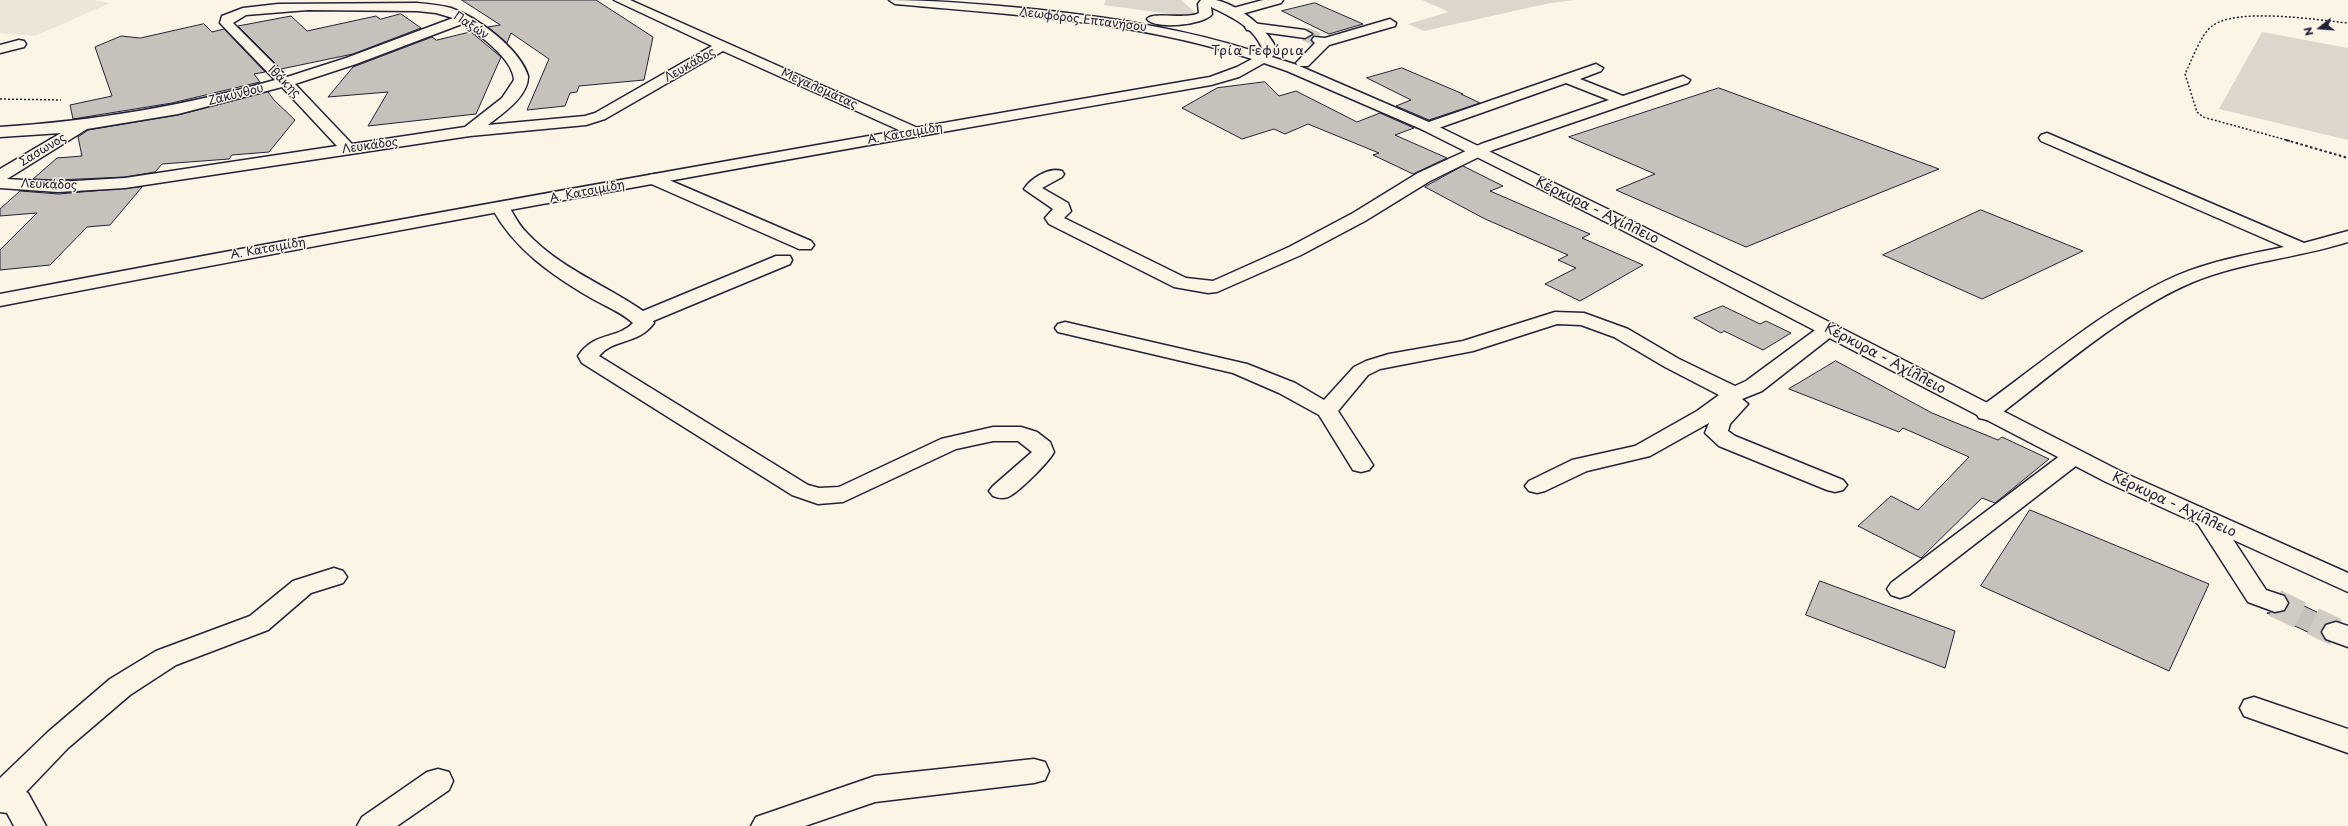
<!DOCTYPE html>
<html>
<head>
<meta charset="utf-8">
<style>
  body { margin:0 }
  #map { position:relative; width:2348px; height:826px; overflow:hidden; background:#fcf5e5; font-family:"Playpen Sans",sans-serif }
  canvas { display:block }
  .north { position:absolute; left:2300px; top:8px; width:40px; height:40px; -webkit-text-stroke:3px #fcf5e5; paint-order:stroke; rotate:253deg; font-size:11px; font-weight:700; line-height:16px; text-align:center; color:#22223b }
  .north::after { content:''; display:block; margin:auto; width:14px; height:18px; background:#22223b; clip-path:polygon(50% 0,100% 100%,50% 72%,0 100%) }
</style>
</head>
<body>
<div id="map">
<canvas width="2348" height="826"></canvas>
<div class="north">N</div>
</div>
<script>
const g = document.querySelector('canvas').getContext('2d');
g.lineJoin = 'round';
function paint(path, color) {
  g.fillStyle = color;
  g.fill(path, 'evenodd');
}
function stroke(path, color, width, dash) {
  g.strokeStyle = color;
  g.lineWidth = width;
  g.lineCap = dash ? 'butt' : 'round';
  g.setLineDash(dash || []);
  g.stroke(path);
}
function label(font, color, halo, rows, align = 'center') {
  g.font = font + ' "Playpen Sans",sans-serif';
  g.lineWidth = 3;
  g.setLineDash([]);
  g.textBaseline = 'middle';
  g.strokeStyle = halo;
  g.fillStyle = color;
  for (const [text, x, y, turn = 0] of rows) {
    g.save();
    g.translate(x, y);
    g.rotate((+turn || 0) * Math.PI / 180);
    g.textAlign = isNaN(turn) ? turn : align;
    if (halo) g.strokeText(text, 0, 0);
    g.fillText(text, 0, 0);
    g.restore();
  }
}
paint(new Path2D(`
  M0 0H93L110 3 35 36 0 33Z`), '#ece5d8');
paint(new Path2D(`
  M1106 0H1181L1196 13 1177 15 1104 5Z
  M1422 0H1575L1550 3 1424 31 1408 24 1449 12Z
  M2262 32 2348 48V140L2219 109Z`), '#dcd6cc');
const building = new Path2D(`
  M462 0H596L653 37 644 80 579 86 577 92 570 93 565 106 527 110 549 59 511 33 507 43 488 27 500 25Z
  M1315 3 1363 24 1329 34 1282 11Z
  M401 14 421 28 353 54 281 69 238 26 291 16 307 31 376 16 380 19Z
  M204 24 212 32 224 29 265 72 254 74 260 82 172 103 73 119 70 105 112 96 95 47 121 36 140 38Z
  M471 32 501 57 476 114 368 126 388 92 328 97 353 67 432 37 436 40Z
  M1402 68 1463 94H1461L1480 103 1429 120 1396 106 1411 100 1367 78Z
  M1265 82 1279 96 1296 91 1357 122 1380 113 1414 128 1395 135 1447 158 1413 174 1373 155 1379 153 1308 124 1285 134 1274 129 1242 139 1182 108 1217 88Z
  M1719 88 1939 169 1746 247 1616 190 1655 174 1569 137Z
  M268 92 274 100 295 120 269 152 232 155 229 159 162 164 155 172 125 177 58 180 33 179 57 158 82 156 78 137 88 130 178 115Z
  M1463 166 1503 186 1490 191 1590 234 1582 238 1643 265 1580 301 1545 284 1576 268 1558 260 1568 255 1485 219 1425 187Z
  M142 187 110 225 87 227 50 265 0 270V250L37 213 0 216V209L20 191 58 194Z
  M1981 210 2083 251 1982 299 1883 255Z
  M1723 306 1760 324 1766 321 1791 333 1763 350 1724 331 1721 333 1694 318Z
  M1836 361 1932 413 1998 440 2002 437 2049 459 1995 503 1982 498 1921 558 1858 526 1891 496 1918 510 1969 457 1903 428 1899 432 1789 389Z
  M2030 510 2209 584 2169 671 1981 586Z
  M1820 581 1955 631 1945 668 1806 615Z
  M2287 598 2336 621 2326 624 2321 631 2325 640 2329 642 2267 613 2285 611 2289 604Z`);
paint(building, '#c6c1bb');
stroke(building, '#22223b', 1);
stroke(new Path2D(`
  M1305 34 1319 40`), '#d0cbc3', 14, [14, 7]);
stroke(new Path2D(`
  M2275 603 2336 632`), '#d0cbc3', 28, [28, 14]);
const minor = new Path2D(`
  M614 0H630L920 129 923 132 920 135H910L723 51 605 119 586 125 470 136 125 188 58 192 0 188V169L61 133 0 137V127C94 121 184 106 275 80L220 23 222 16 243 8 278 4 417 3C428 4 440 5 451 8 477 17 520 49 528 76 529 96 502 114 488 125L585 116 595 113 712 46ZM308 10 417 11 436 13 453 18 346 58 287 77 233 23 246 15ZM462 24C479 34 513 59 514 80L502 98 465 127 352 144 295 84 356 64ZM282 87 337 146 125 178 58 182 7 179 87 129 178 114Z
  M1263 0H1283L1281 3 1231 17 1225 13 1226 10Z
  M1390 19 1396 23 1395 26 1329 45 1308 66H1298L1296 63 1315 43 1312 40 1314 37 1325 38Z
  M1252 23 1305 30 1312 34 1305 38 1247 30 1245 27Z
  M19 40 24 41 26 44 24 47 0 53V45Z
  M1596 64 1603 68 1601 71 1580 79 1623 96 1683 76 1690 80 1688 83 1493 150 1430 181 1365 221 1301 255 1217 292 1208 293 1174 287 1049 224 1045 218 1053 209 1024 189C1031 178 1049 167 1062 171L1064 174 1062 177 1042 188 1068 203 1071 211 1064 218 1186 278 1213 281 1289 247 1353 213 1418 173 1481 144 1609 100 1566 83 1433 130H1423L1420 127 1423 124Z
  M2047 133 2304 243 2348 231V242C2297 258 2242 262 2193 282 2124 311 2055 373 1995 418L1987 420 1979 418 1976 413 1979 408C2042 363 2107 306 2178 275 2212 261 2249 254 2284 247L2041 141 2039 138 2041 135Z
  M655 174 811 241 814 245 811 249H799L649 183 647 179 649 175Z
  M501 203 507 204C514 214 518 224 526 232 559 268 604 284 643 311L776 256H790L792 260 790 264 653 321 654 323C638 345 614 338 599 356L808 485 819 488 839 487 941 439 993 427H1021L1037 432 1050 442 1054 452C1049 462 1018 493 1008 497 1002 499 998 498 993 496L989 491 993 486 1032 452 1018 441H993L956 449 843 502 818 504 792 495 582 363 578 356C595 331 616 340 633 323 621 312 605 306 591 298 552 275 514 249 492 208L495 204Z
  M1555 312 1584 313 1628 329 1679 359 1735 386 1746 381 1822 325 1829 323 1836 325 1839 329 1836 333 1762 391 1742 399 1748 404 1730 424 1728 431 1735 436 1843 480 1847 485 1843 490 1835 492 1827 490 1719 446 1705 433 1709 423 1650 456 1587 471 1545 491 1537 493 1529 491 1525 486 1529 481 1572 460 1635 446 1697 411 1719 395 1665 367 1614 337 1581 325 1557 324 1473 351 1380 369 1368 375 1338 411 1373 465 1369 470 1361 472 1353 470 1319 415 1279 393 1233 373 1058 332 1055 328 1058 324 1065 322 1247 364 1295 383 1324 400 1354 367 1366 361 1389 354 1463 341Z
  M2073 450 2081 452 2085 457 2081 462 1909 595 1900 598 1891 595 1887 589 1891 583 2065 452Z
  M2208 513 2217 515 2266 590 2284 596 2288 603 2284 610 2275 612 2248 602 2196 521 2199 515Z
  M334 568 343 571 347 577 343 583 311 593 268 630 176 665 130 695 68 748 26 792 28 793 46 826H14L7 813 0 812V778L48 732 110 679 156 651 250 616 293 581Z
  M2336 622 2348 626V647L2326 639 2322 632 2326 625Z
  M2254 697 2348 729V753L2244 716 2240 708 2244 700Z
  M1034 759 1045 762 1049 771 1045 780 1034 783 875 802 805 826H751L756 817 875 776Z
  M438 769 449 772 453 781 449 790 397 826H357L362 817 427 772Z`);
const major = new Path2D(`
  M889 0C934 0 977 4 1022 8 1103 16 1183 28 1260 53L1263 50C1254 27 1232 17 1211 7L1212 14C1205 25 1154 30 1147 19 1152 11 1187 20 1199 13L1198 4 1201 0C1206 0 1212 0 1216 0 1239 5 1268 29 1277 50L1272 57 1297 65 1431 123 1634 222 2122 472 2348 573V592L2106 482 1622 230 1421 129 1287 71 1264 63 1239 77 1211 85C807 155 403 228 0 306V294C402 218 806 146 1210 77L1237 67 1252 59C1137 21 1015 15 895 4Z`);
stroke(minor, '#22223b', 3);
stroke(major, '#22223b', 3);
stroke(new Path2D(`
  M0 99 61 100
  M2290 141 2203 117 2197 112 2185 74C2191 62 2201 34 2212 26 2237 7 2317 20 2348 23`), '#22223b', 1.5, [2, 2]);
stroke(new Path2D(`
  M2286 140 2348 158`), '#22223b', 2, [2.5, 2.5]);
paint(minor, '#fcf5e5');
paint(major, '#fcf5e5');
label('12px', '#22223b', '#fcf5e5', [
  ["Λεωφόρος Επτανήσου",1083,20,7],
  ["Παξών",471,26,33],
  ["Λευκάδος",690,65,-30],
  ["Ιθάκης",284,82,44],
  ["Μεγαλομάτας",819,89,24],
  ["Ζακύνθου",236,95,-14],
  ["Α. Κατσιμίδη",905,134,-10],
  ["Λευκάδος",370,146,-8],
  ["Σασωνος",43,150,-31],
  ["Λευκάδος",49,185,2],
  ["Α. Κατσιμίδη",587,192,-11],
  ["Α. Κατσιμίδη",268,249,-10]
]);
g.letterSpacing = '1px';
label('13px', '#22223b', '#fcf5e5', [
  ["Τρία Γεφύρια",1258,51]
]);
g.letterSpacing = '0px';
label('14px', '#22223b', '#fcf5e5', [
  ["Κέρκυρα - Αχίλλειο",1597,211,26],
  ["Κέρκυρα - Αχίλλειο",1885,359,28],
  ["Κέρκυρα - Αχίλλειο",2174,505,25]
]);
</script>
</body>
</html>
